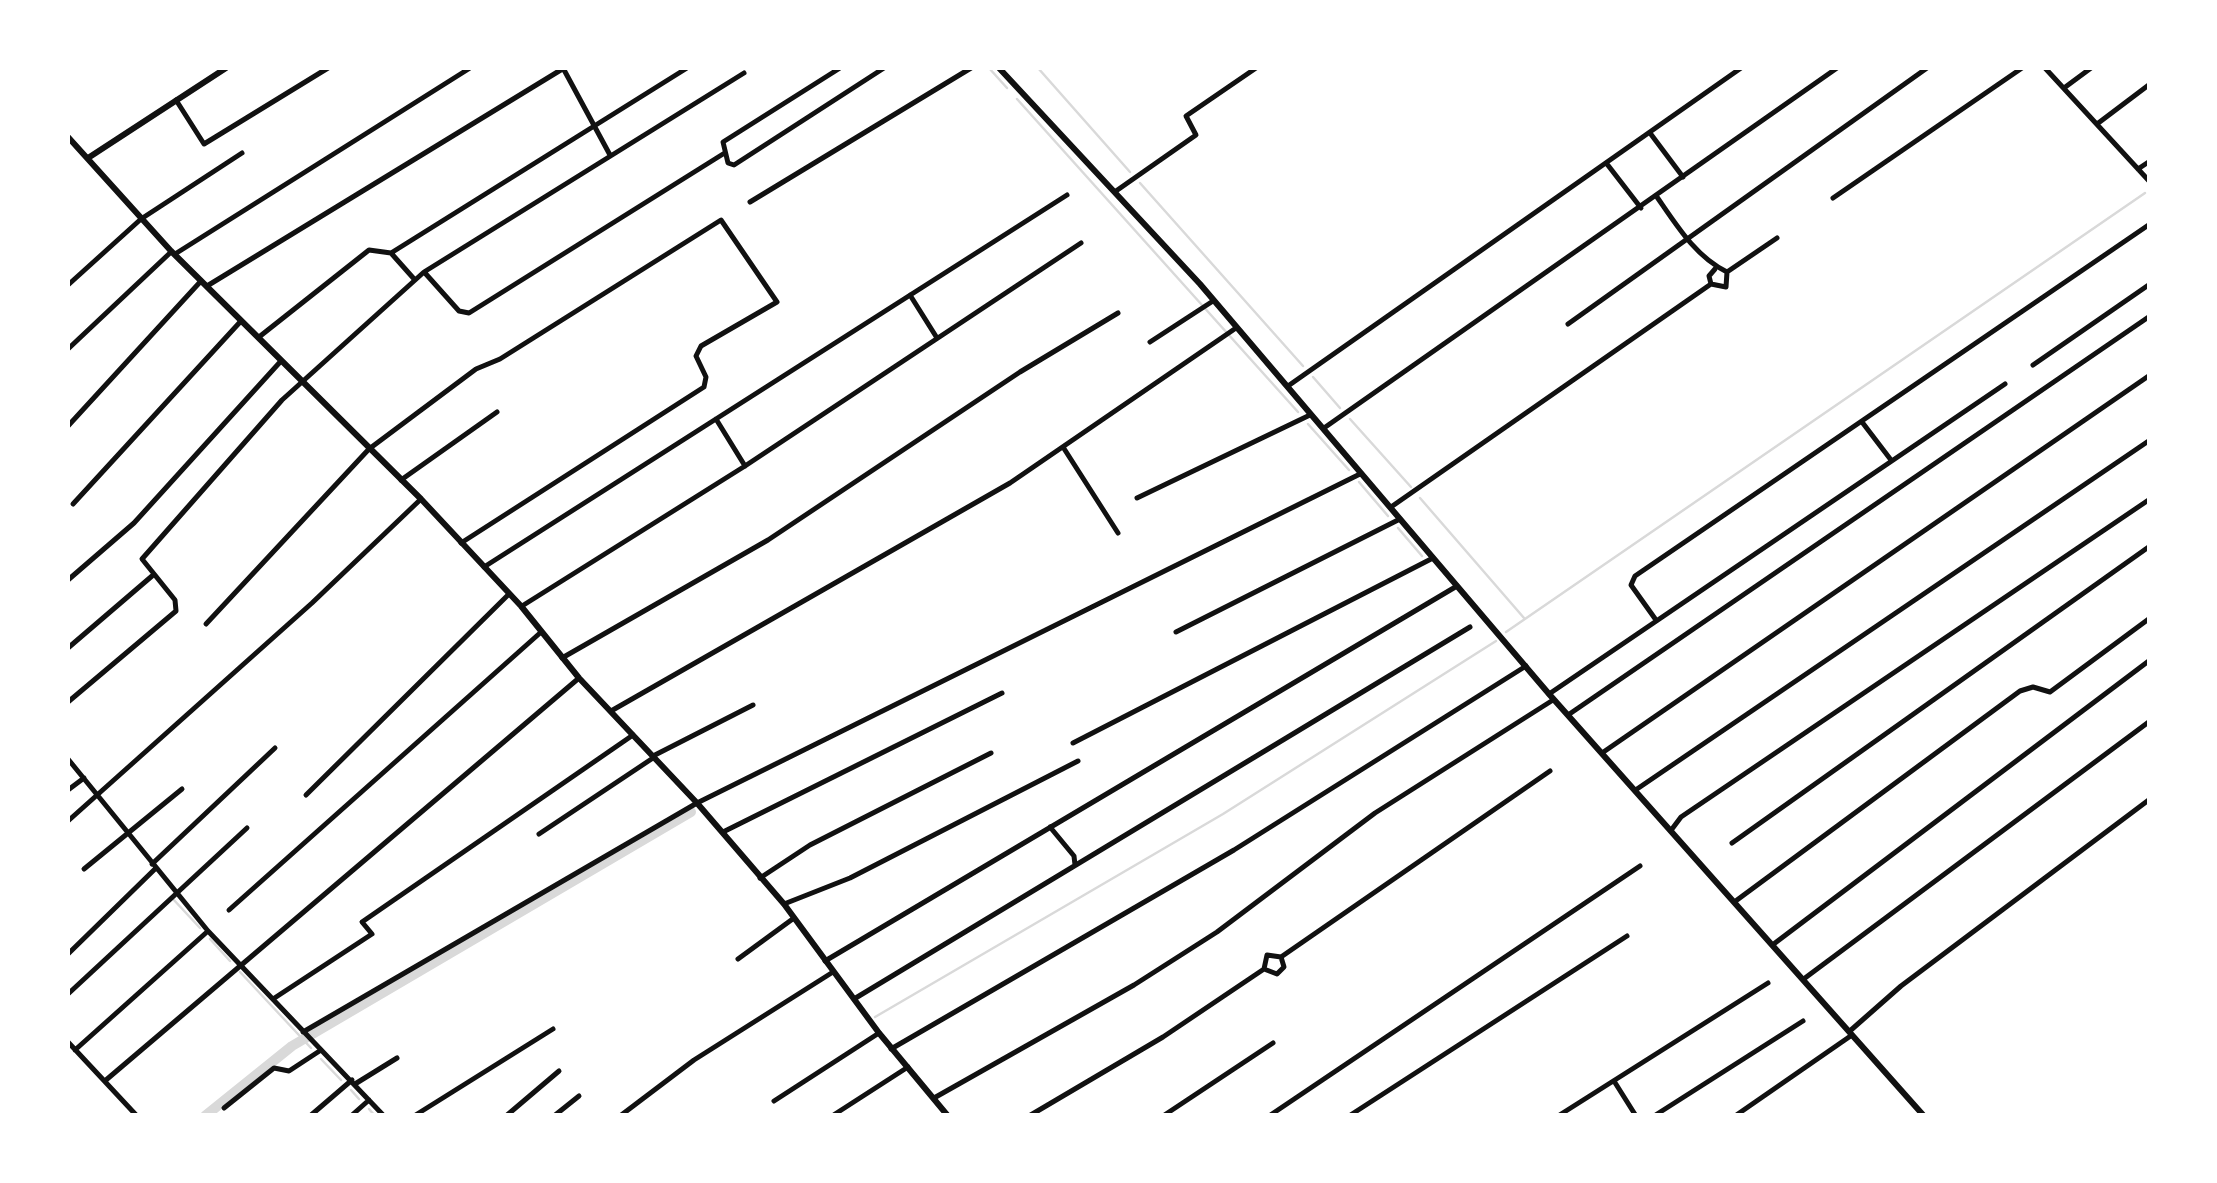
<!DOCTYPE html>
<html>
<head>
<meta charset="utf-8">
<style>
  body { margin:0 }
  #map { position:relative; width:2217px; height:1183px; overflow:hidden; background:#fff; font-family:"Libre Baskerville",serif }
  canvas { display:block }
  .frame { position:absolute; inset:0; border:70px solid #fff; pointer-events:none }
</style>
</head>
<body>
<div id="map">
<canvas width="2217" height="1183"></canvas>
<div class="frame"></div>
</div>
<script>
const g = document.querySelector('canvas').getContext('2d');
g.lineJoin = 'round';
function stroke(path, color, width, dash) {
  g.strokeStyle = color;
  g.lineWidth = width;
  g.lineCap = dash ? 'butt' : 'round';
  g.setLineDash(dash || []);
  g.stroke(path);
}
stroke(new Path2D(`
  M989 68 1007 88
  M1038 68 1130 172
  M1017 99 1298 412
  M1140 183 1303 366
  M1313 377 1340 408
  M1350 419 1411 487
  M1308 424 1349 470
  M1359 482 1388 516
  M1420 498 1524 618
  M1398 528 1422 556
  M1506 632 2145 193
  M173 899 200 928
  M210 939 230 961
  M240 972 311 1048
  M875 1017 1223 814 1496 641
  M321 1059 341 1080
  M351 1090 359 1099
  M369 1109 375 1116`), '#d9d9d9', 2.5);
stroke(new Path2D(`
  M205 1116 292 1046 691 812`), '#d9d9d9', 10);
stroke(new Path2D(`
  M563 68 610 155
  M840 68 723 142 728 163 734 165 884 68
  M2045 68 2150 182
  M2064 88 2091 68
  M176 100 204 144 328 68
  M2097 124 2150 84
  M1650 133 1683 177
  M1607 164 1641 208
  M2138 169 2150 161
  M1116 191 1196 135 1186 116 1256 68
  M1657 197C1677 226 1696 257 1727 272L1777 238
  M1833 198 2022 68
  M750 202 971 68
  M391 253 687 68
  M175 254 470 68
  M425 273 459 311 469 313 723 154
  M1711 284 1726 287 1727 272
  M68 285 141 219 242 153
  M207 286 564 68
  M910 295 937 338
  M1568 324 1927 68
  M259 337 369 250 391 253 415 280
  M1150 342 1213 301
  M68 349 171 252
  M2033 365 2150 284
  M1288 386 1741 68
  M716 419 745 466
  M1862 422 1891 460
  M68 426 201 281
  M1324 428 1837 68
  M1063 447 1118 533
  M401 480 497 412
  M1137 498 1310 415
  M73 504 241 321
  M1391 507 1711 284 1709 276 1715 269
  M484 567 1067 195
  M68 580 134 523 281 361
  M522 606 745 466 1081 243
  M1656 620 1631 585 1635 576 2150 224
  M206 624 369 449 476 369 500 359 721 220 777 302 701 346 696 356 706 377 704 387 461 543
  M1176 632 1400 519
  M68 648 152 576
  M562 658 768 540 1020 372 1118 313
  M1549 694 2005 384
  M68 702 176 611 175 600 142 559 282 400 424 272 744 73
  M611 711 1010 483 1236 328
  M1568 715 2150 316
  M1073 743 1433 558
  M1602 753 2150 375
  M653 756 753 705
  M68 759 208 931 384 1116
  M1637 789 2150 440
  M68 790 84 778
  M306 795 509 594
  M68 821 312 603 421 499
  M1050 827 1074 856 1075 865
  M1672 829 1681 817 2150 499
  M723 832 1002 693
  M539 834 653 758
  M1732 843 2150 546
  M152 864 275 748
  M84 869 182 789
  M760 878 810 845 991 753
  M1737 900 2020 691 2033 687 2050 692 2150 618
  M784 904 850 878 1078 761
  M229 910 540 633
  M1775 943 2150 660
  M68 954 156 868
  M1281 957 1284 967 1277 974 1264 969 1267 955 1281 957 1550 771
  M738 959 794 918
  M825 961 1457 586
  M1805 978 2150 721
  M68 994 247 828
  M273 999 372 934 362 922 633 735
  M854 999 1470 627
  M1851 1030 1901 986 2150 799
  M303 1032 697 803 1360 474
  M68 1042 137 1116
  M891 1049 1234 850 1526 666
  M75 1050 208 931
  M106 1080 579 678
  M1614 1081 1636 1116
  M355 1084 397 1058
  M934 1098 1134 985 1217 932 1375 813 1553 700
  M774 1101 879 1033
  M224 1108 274 1068 289 1071 321 1050
  M310 1116 352 1080
  M351 1116 369 1100
  M414 1116 553 1029
  M506 1116 559 1071
  M554 1116 579 1096
  M620 1116 694 1060 833 972
  M832 1116 908 1067
  M1029 1116 1163 1037 1264 969
  M1163 1116 1273 1043
  M1269 1116 1640 866
  M1349 1116 1627 936
  M1558 1116 1768 983
  M1654 1116 1803 1021
  M1735 1116 1852 1035`), '#111', 5);
stroke(new Path2D(`
  M999 68 1200 284 1549 694 1924 1116
  M68 137 171 251 421 499 521 606 579 678 697 803 784 904 879 1033 948 1116
  M88 158 226 68`), '#111', 6);
</script>
</body>
</html>
